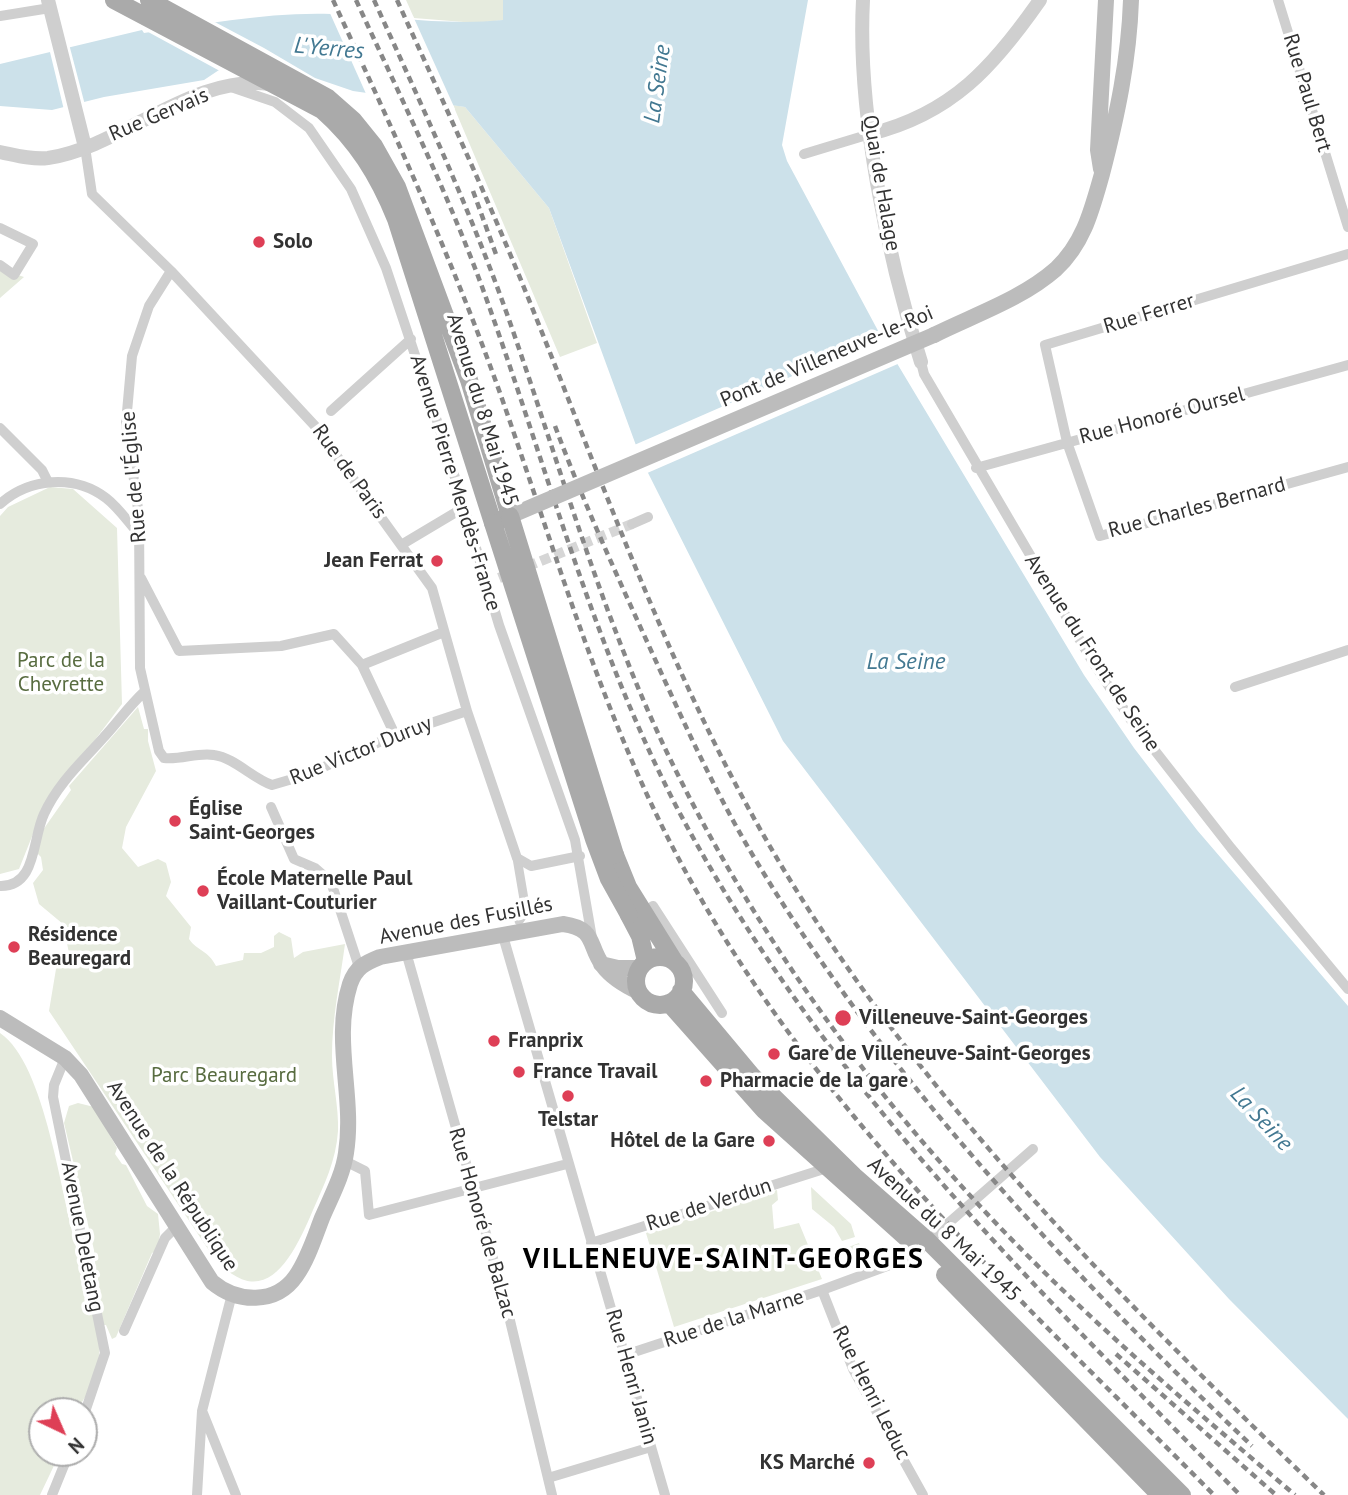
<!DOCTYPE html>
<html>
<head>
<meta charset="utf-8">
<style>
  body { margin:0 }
  #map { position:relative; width:1348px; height:1495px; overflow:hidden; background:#fff; font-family:"PT Sans",sans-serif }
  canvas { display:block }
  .north { position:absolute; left:28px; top:1397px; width:70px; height:70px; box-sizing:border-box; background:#fff; border:2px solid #adadad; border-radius:50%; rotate:136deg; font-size:19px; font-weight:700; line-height:28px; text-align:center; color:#323232 }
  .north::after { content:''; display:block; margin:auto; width:24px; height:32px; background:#de3f56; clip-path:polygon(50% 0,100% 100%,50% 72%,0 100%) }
</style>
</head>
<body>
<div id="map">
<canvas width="1348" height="1495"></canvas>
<div class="north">N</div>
</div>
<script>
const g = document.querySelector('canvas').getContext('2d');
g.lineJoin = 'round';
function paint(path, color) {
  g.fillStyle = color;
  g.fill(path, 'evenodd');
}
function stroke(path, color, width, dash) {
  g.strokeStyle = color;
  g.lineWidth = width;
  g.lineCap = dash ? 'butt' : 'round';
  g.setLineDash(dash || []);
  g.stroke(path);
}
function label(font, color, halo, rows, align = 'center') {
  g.font = font + ' "PT Sans",sans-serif';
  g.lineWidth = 7;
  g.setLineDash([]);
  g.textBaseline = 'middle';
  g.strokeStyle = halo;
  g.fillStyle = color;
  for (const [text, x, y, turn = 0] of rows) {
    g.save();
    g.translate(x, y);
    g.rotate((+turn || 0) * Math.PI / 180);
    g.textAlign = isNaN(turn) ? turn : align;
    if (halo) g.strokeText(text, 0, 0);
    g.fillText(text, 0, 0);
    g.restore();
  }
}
paint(new Path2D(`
  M406 0H503L504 20 476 23 414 18Z
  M453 105 465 107 549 208 597 343 560 357Z
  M0 269 24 277 0 298Z
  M50 487 73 489 117 528 122 704 43 809 19 869 0 874V516L8 507Z
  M138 707 144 729H148V741L156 771 126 827 122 848 138 867 158 859 166 863 171 882 166 896 191 927 189 939C197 951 208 950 216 966L243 960 244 953H261L274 947V936L279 932 291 938 294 958 303 952 345 944C340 981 332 1019 332 1056 332 1081 339 1106 338 1131 336 1161 324 1185 313 1210 293 1257 264 1317 212 1255L49 1011 56 969 69 953 63 924 39 904 33 883 43 870 41 857 31 847 71 790 69 786Z
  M0 1033C46 1064 61 1199 78 1253 81 1265 86 1276 90 1288L97 1284 94 1250 64 1123 69 1106 78 1103 94 1107 117 1148 115 1154 122 1164 126 1165 147 1206 158 1214 160 1234 157 1251 152 1253 116 1337 112 1339 106 1325H102L98 1365 86 1396 76 1411H42V1453H60L40 1495H0Z
  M811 1187 851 1224 855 1237 842 1241 834 1227 812 1209Z
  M777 1190 778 1200 772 1205 774 1229 799 1223 822 1279 674 1327 646 1233Z
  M859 1243 867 1262 847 1269 846 1248Z`), '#e6ebde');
paint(new Path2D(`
  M503 0H808L782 145 787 161 883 340 1084 675 1134 748 1197 830 1348 1006V1419L1229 1299 1100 1157 783 741 641 459 549 208 465 107 353 91 315 78 261 67 219 70 204 80 104 97 52 110 0 106V64L142 30 144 33C206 24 269 12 331 14 389 16 446 26 503 20Z`), '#cce1ea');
paint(new Path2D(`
  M329 11 413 16 455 109 367 96Z
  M211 20 264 48 315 78 218 70 139 27 146 30Z
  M69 44 85 105 64 110 49 48Z
  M884 336 900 363 645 474 632 446Z`), '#fff');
stroke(new Path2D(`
  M499 578 632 524`), '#d6d6d6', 10, [10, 5]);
stroke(new Path2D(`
  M517 858 526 911 519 921`), '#cfcfcf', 9);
stroke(new Path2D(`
  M1278 0 1348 227
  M0 16 50 8
  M231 87 275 102 309 128 351 189 386 268 447 451 499 625 575 840 592 938
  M85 147 92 194 171 271 315 426 432 588 467 711 517 858 531 866 580 856
  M804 154 870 134
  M0 228 33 244 14 275 0 265
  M1348 254 1045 345 1067 442 1100 536 1348 467
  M171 271 149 306 132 356 126 423 139 516 140 668 159 751 164 758C181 760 198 752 214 755 235 758 252 778 272 785L306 775 395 735 467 711
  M921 362 924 374 1091 659 1131 720 1231 848 1348 989
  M331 411 411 339
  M0 428 42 470 48 482
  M976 468 1348 365
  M0 504C29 478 74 474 106 498 119 508 128 522 139 534
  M632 524 648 517
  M401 545 463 508
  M141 578 179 651 281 646 334 634 362 665 444 632
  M362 665 395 735
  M1235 687 1348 650
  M271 807 294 859 315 868 331 882 359 967
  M0 886C37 887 32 839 44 814 58 783 82 762 104 737 118 722 129 706 144 692
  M644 913 653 906 722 1013
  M503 936 665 1495
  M406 952 506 1304 552 1495
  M65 1058 54 1085 53 1097 105 1353 84 1415
  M345 1161 365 1171 369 1215 567 1164
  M928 1241 1033 1149
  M591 1243 827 1168
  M822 1290 853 1369 923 1495
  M124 1331 165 1238 177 1226
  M625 1355 822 1290 906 1259 920 1250
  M203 1413 236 1495
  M548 1478 651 1447
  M52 1495 69 1453
  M197 1495 202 1411 232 1294`), '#cfcfcf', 10);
stroke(new Path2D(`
  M48 0 85 147
  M863 0C857 111 887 256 921 362
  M870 134C952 114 994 66 1040 0
  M0 152C15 155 32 160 48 158 122 147 194 73 270 84`), '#cfcfcf', 14);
stroke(new Path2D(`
  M1101 169 1098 150 1106 0
  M934 335C974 315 1022 299 1056 269 1084 243 1092 209 1102 174 1117 116 1129 60 1131 0
  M601 964 618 968H640
  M0 1018 65 1058 81 1075 212 1282C237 1303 276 1305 296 1276 308 1259 315 1236 322 1218 331 1197 343 1175 346 1153 355 1096 332 1041 350 984 356 967 365 963 380 957L563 924C597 929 587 944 603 966 612 978 626 986 639 992`), '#bcbcbc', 16);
stroke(new Path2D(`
  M114 0 322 110C357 141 378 175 396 219L493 523 510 516 469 380 397 187 374 146 353 120 328 98 149 0
  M615 855 628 887 674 961
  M629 915 640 936 646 961
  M636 981a24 24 0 1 1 48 0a24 24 0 1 1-48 0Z
  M681 991 752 1076 854 1176 928 1241 1182 1495
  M669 1003 764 1110 910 1241
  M945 1275 1160 1495`), '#aaa', 18);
stroke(new Path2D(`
  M333 0C396 137 459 273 508 416 564 578 611 742 697 892 830 1125 1027 1306 1214 1495
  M356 0C399 94 445 187 481 284 545 459 590 639 676 806 819 1078 1027 1279 1240 1495
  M374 0C421 104 469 207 507 314 562 470 605 630 679 777 770 959 896 1126 1040 1268 1121 1348 1208 1421 1295 1495
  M397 0C445 106 494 211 537 320 608 497 672 677 768 843 910 1089 1121 1300 1324 1495
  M473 191 497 257
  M555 426C584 504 619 580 654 657 685 725 716 794 755 859 888 1080 1066 1269 1252 1446
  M1116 1354 1276 1495`), '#878787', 4.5, [7, 5]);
stroke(new Path2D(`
  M510 516 934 335`), '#bcbcbc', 16);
stroke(new Path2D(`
  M510 516 615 855
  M493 523 594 839 609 879 629 915`), '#aaa', 18);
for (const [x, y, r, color] of [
  [259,242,7,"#de3f56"],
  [437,561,7,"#de3f56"],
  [175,821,7,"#de3f56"],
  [203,891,7,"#de3f56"],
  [14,947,7,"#de3f56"],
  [843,1018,9,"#de3f56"],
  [494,1041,7,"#de3f56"],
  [774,1054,7,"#de3f56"],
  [519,1072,7,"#de3f56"],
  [706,1081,7,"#de3f56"],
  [568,1096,7,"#de3f56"],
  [769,1141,7,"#de3f56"],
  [869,1463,7,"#de3f56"]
]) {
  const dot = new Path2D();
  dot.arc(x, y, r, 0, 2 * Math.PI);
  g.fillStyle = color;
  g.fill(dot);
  stroke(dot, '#fff', 2.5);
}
label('21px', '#323232', '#fff', [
  ["Rue Paul Bert",1307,93,73],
  ["Rue Gervais",159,115,-23],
  ["Quai de Halage",881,183,80],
  ["Rue Ferrer",1149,314,-17],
  ["Pont de Villeneuve-le-Roi",827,357,-23],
  ["Avenue du 8 Mai 1945",482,410,73],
  ["Rue Honoré Oursel",1162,416,-15],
  ["Rue de Paris",349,472,54],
  ["Rue de l'Église",134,477,-95],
  ["Avenue Pierre Mendès-France",455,483,73],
  ["Rue Charles Bernard",1197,508,-15],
  ["Avenue du Front de Seine",1092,653,57],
  ["Rue Victor Duruy",361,751,-22],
  ["Avenue des Fusillés",466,921,-11],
  ["Avenue de la République",172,1176,57],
  ["Rue de Verdun",709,1205,-18],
  ["Rue Honoré de Balzac",482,1223,74],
  ["Avenue du 8 Mai 1945",944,1230,43],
  ["Avenue Deletang",82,1237,79],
  ["Rue de la Marne",734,1319,-18],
  ["Rue Henri Janin",631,1377,74],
  ["Rue Henri Leduc",871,1393,63]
]);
label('bold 21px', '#323232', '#fff', [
  ["Solo",273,242],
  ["Jean Ferrat",423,561,"right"],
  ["Église",189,809],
  ["Saint-Georges",189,833],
  ["École Maternelle Paul",217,879],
  ["Vaillant-Couturier",217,903],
  ["Résidence",28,935],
  ["Beauregard",28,959],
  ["Villeneuve-Saint-Georges",859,1018],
  ["Franprix",508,1041],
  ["Gare de Villeneuve-Saint-Georges",788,1054],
  ["France Travail",533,1072],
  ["Pharmacie de la gare",720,1081],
  ["Telstar",568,1120,"center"],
  ["Hôtel de la Gare",755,1141,"right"],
  ["KS Marché",855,1463,"right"]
], 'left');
label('21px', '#586c40', '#fff', [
  ["Parc de la",61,661],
  ["Chevrette",61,685],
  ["Parc Beauregard",224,1076]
]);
label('italic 23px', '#427891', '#fff', [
  ["L'Yerres",329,49,5],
  ["La Seine",658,84,-82],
  ["La Seine",906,662],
  ["La Seine",1261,1119,47]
]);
g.letterSpacing = '2px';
label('bold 28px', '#000', '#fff', [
  ["VILLENEUVE-SAINT-GEORGES",724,1260]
]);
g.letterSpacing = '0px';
</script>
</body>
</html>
